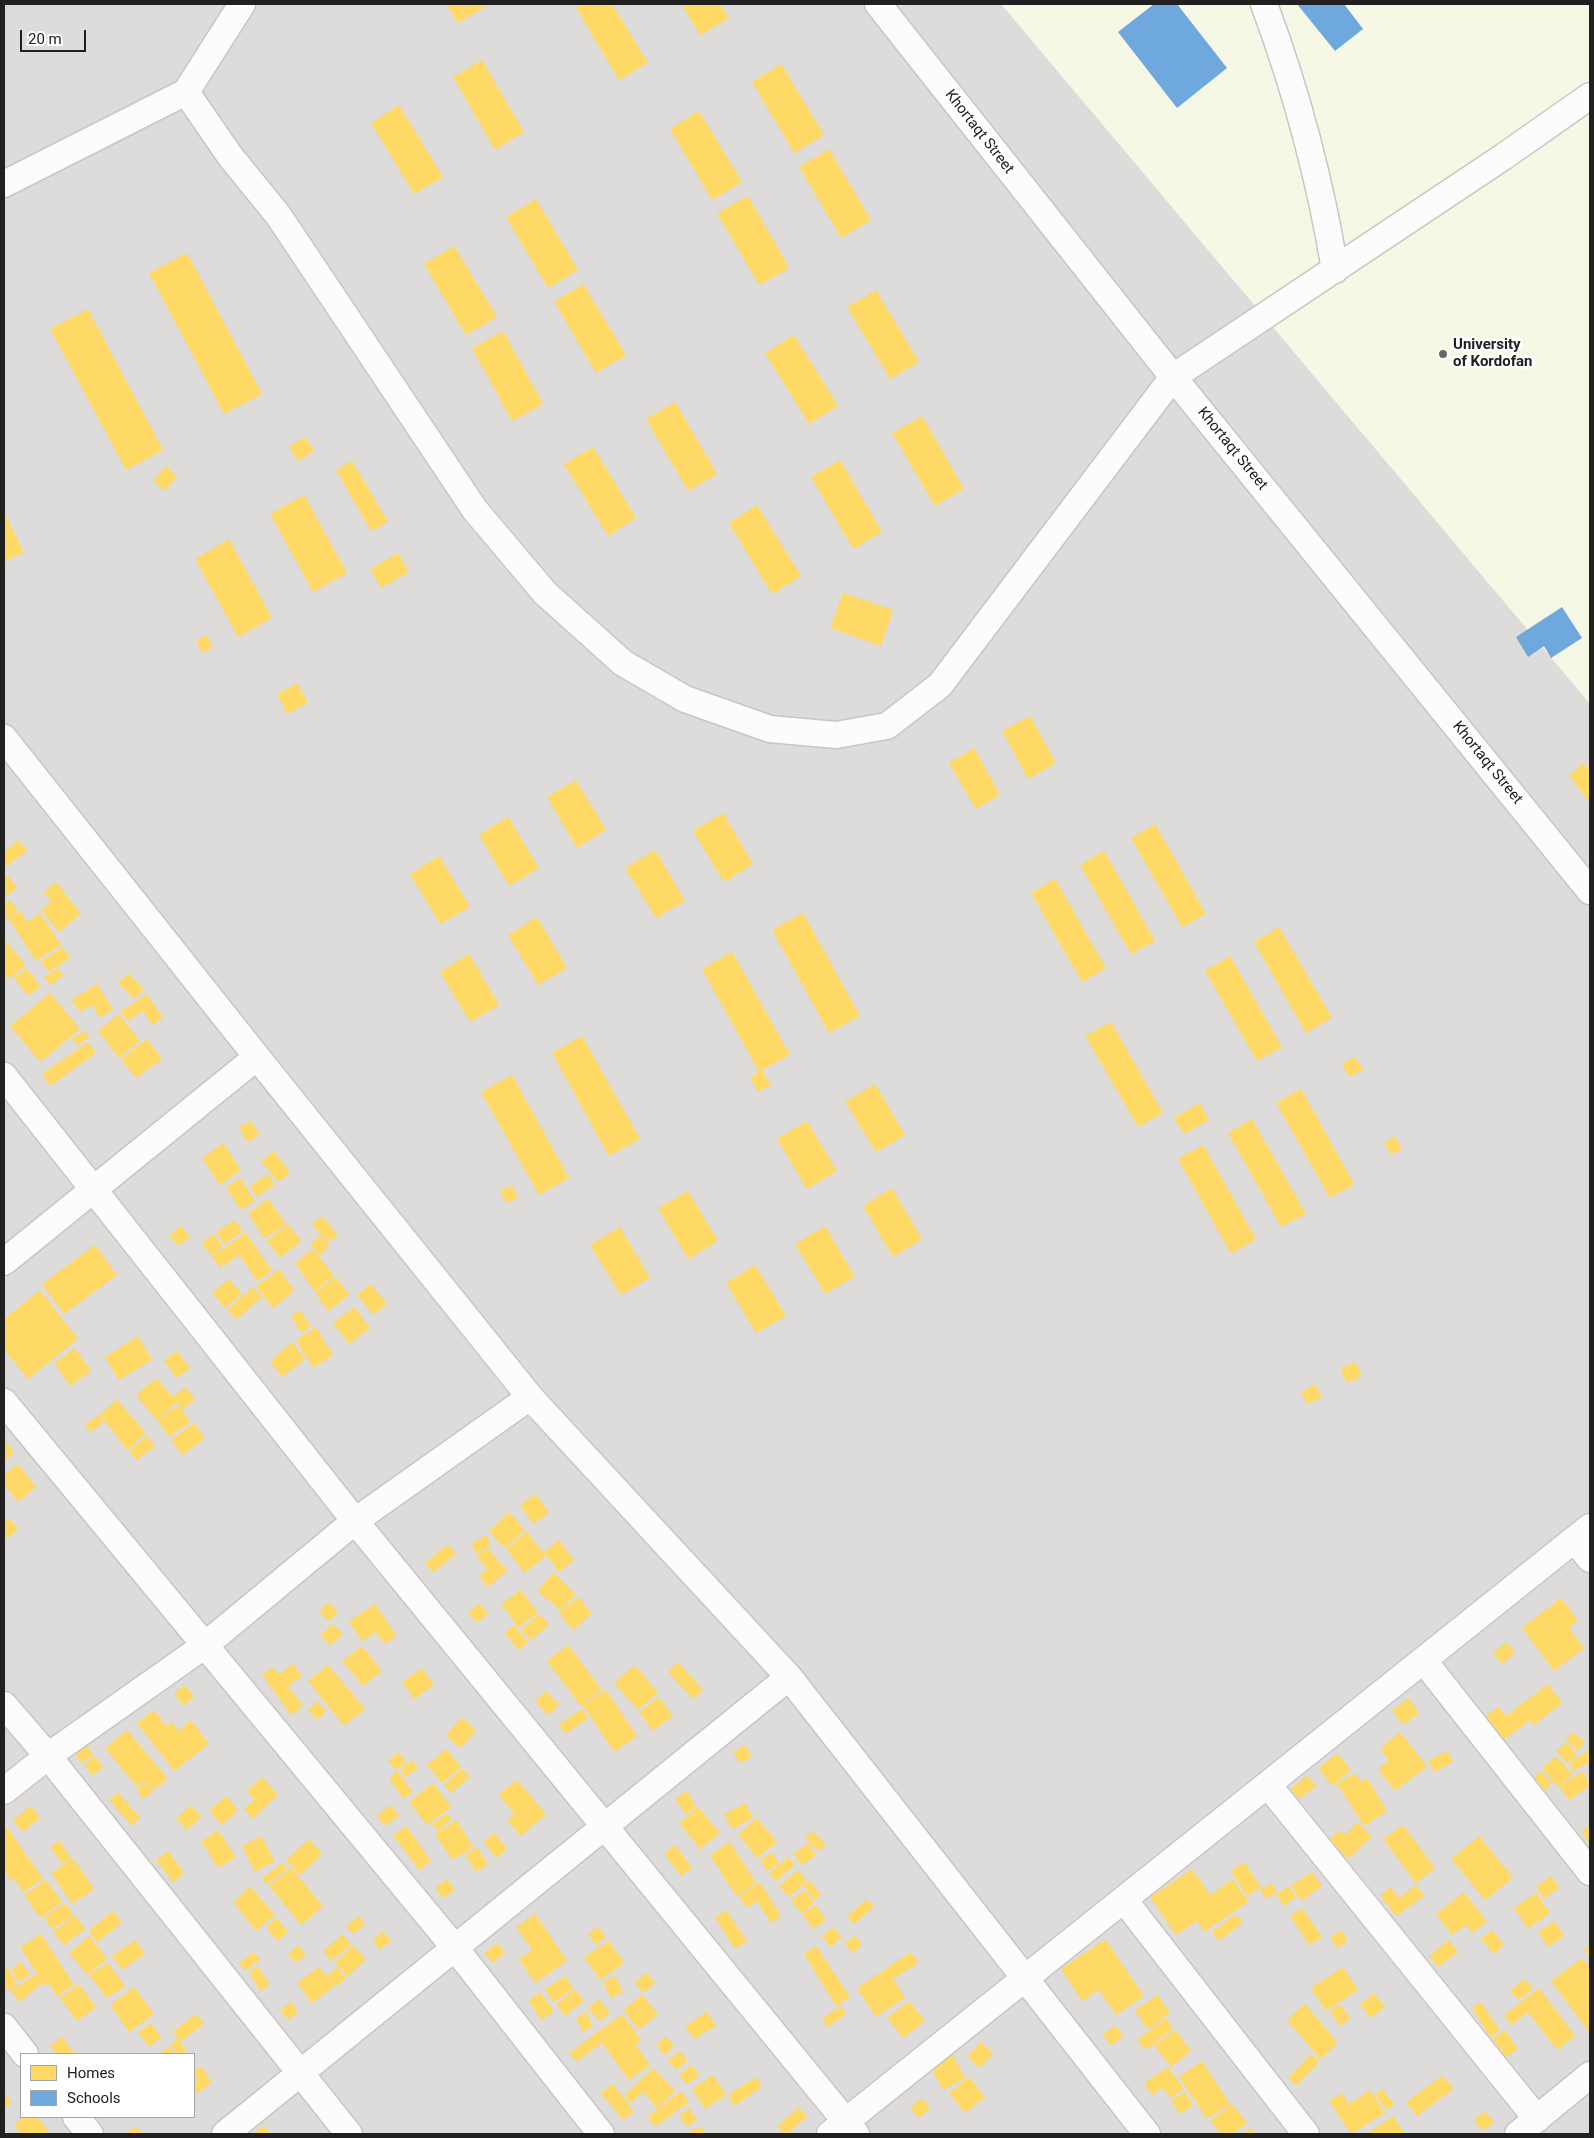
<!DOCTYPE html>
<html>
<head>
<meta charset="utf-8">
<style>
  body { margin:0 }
  #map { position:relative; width:1594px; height:2138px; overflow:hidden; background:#eeede9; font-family:Roboto,sans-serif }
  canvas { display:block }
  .frame { position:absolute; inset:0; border:5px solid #202020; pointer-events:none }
  .legend { position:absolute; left:20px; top:2053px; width:175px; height:65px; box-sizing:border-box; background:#fff; border:1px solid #a6a6a6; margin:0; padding:6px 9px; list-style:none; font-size:15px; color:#202020 }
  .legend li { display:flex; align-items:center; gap:10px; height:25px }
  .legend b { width:25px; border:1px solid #a6a6a6 }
  .scale { position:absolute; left:20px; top:30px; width:66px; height:22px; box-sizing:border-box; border:2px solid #202020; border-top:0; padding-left:6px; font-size:15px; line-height:18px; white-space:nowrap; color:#202020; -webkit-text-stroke:4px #fff; paint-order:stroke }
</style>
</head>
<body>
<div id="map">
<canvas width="1594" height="2138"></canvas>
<div class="frame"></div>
<ul class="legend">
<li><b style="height:14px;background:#ffd966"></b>Homes</li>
<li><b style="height:14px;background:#6fa8dc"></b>Schools</li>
</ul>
<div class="scale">20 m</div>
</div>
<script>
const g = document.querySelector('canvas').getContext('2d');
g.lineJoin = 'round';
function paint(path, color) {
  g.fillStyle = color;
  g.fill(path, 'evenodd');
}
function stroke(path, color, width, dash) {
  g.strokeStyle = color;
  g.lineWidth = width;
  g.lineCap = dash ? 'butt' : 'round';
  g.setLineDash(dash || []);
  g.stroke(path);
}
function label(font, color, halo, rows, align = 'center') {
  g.font = font + ' Roboto,sans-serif';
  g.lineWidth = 5;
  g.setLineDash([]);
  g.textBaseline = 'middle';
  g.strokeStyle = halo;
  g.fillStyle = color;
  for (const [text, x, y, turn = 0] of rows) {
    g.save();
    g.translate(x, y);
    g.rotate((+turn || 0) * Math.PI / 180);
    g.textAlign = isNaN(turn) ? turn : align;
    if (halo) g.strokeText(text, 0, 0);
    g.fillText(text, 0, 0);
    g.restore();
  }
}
paint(new Path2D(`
  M4 4H1590V2134H4ZM21 2054H194V2117H21Z`), '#dddcda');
paint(new Path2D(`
  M1001 4H1590V704Z`), '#f6f7e5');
paint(new Path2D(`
  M446 4H486L487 6 458 23Z
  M583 4H612L648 63 619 80 576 8Z
  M681 4H720L729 18 700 35Z
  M482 60 524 132 495 150 453 77Z
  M781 64 824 135 794 153 752 82Z
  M399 105 443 177 414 194 371 123Z
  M699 111 742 182 712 200 670 129Z
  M829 149 871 220 841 238 799 167Z
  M748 196 789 268 759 285 717 213Z
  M536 199 578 270 548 288 506 217Z
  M454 246 497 317 466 335 424 264Z
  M187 253 262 394 224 414 149 273Z
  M583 284 626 355 596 373 554 302Z
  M876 290 919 362 890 379 847 307Z
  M88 309 163 450 126 470 50 329Z
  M503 331 543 404 512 421 472 348Z
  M794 335 838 406 809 424 765 353Z
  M675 402 717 474 688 491 646 419Z
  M922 416 964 489 935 506 892 433Z
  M305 437 314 451 298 461 289 446Z
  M593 447 636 518 608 536 564 464Z
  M840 460 882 532 853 549 811 477Z
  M352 461 388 522 371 531 336 470Z
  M166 466 177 477 164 491 153 481Z
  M304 495 347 573 313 592 270 514Z
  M757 505 801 576 772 594 729 523Z
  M4 512 24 552 4 562Z
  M229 539 272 618 238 637 195 559Z
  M398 553 409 572 381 588 370 569Z
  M843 593 893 610 881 646 830 628Z
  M207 635 213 647 202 653 196 640Z
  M297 683 308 703 287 714 277 694Z
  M1030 716 1056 763 1028 779 1002 731Z
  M974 748 1000 795 976 809 949 763Z
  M1584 763 1590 772V800L1588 801 1569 775Z
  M576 780 606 830 577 848 547 797Z
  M723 813 753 864 724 882 693 831Z
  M508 817 539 868 509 886 479 835Z
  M1155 824 1206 914 1182 927 1131 838Z
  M19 840 27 851 7 866 4 861V852Z
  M655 850 685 901 656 918 625 868Z
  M1104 851 1155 941 1131 954 1080 865Z
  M439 856 470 907 440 924 410 874Z
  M8 875 17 888 4 898V878Z
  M1055 879 1106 968 1082 982 1031 893Z
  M56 882 81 914 59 932 41 910 51 901 44 892Z
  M10 900 18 911 6 920 4 904Z
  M20 911 27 922 40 913 61 945 36 961 9 919Z
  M803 913 860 1016 829 1033 772 930Z
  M537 917 567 968 538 985 508 935Z
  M1279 927 1332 1018 1306 1033 1254 942Z
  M5 940 26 965 9 979 4 973Z
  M63 947 70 958 48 972 41 961Z
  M732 952 790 1055 762 1070 771 1085 758 1092 750 1078 759 1072 702 969Z
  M469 954 499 1005 470 1022 440 972Z
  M1230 956 1282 1047 1257 1061 1205 971Z
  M26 968 41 986 28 996 14 978Z
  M59 968 63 976 50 985 44 977Z
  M128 973 144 989 134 999 118 983Z
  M97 984 113 1009 100 1018 92 1005 80 1012 71 1000Z
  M50 993 80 1029 40 1062 10 1026Z
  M147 994 163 1018 152 1025 143 1011 128 1021 121 1011Z
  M119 1014 140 1041 119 1058 98 1031Z
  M1111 1022 1163 1113 1138 1127 1085 1036Z
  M85 1031 89 1038 77 1045 72 1038Z
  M582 1036 640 1139 609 1156 552 1053Z
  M147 1039 162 1059 136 1078 121 1059Z
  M88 1042 96 1053 50 1086 42 1074Z
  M1355 1057 1363 1070 1349 1077 1342 1064Z
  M512 1075 569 1178 539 1195 481 1092Z
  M875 1084 905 1135 876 1152 845 1102Z
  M1301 1089 1354 1184 1330 1198 1276 1103Z
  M1200 1103 1209 1120 1184 1134 1174 1118Z
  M1252 1119 1306 1214 1281 1227 1228 1133Z
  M251 1121 259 1135 247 1142 239 1127Z
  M807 1121 837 1171 807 1189 777 1139Z
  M1395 1136 1402 1149 1391 1155 1384 1142Z
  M223 1143 241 1170 220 1185 202 1158Z
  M1203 1145 1256 1239 1231 1254 1178 1159Z
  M274 1151 290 1173 278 1182 261 1161Z
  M268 1174 275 1185 257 1197 250 1186Z
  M240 1178 255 1201 241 1210 226 1187Z
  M512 1185 518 1198 506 1203 500 1191Z
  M892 1188 922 1239 893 1257 863 1206Z
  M688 1191 718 1241 688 1259 658 1208Z
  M268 1199 286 1224 264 1239 248 1213Z
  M322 1216 338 1235 327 1243 312 1224Z
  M235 1220 243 1232 224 1244 216 1232Z
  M288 1224 301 1241 280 1258 267 1241Z
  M181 1226 190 1237 178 1246 169 1235Z
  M825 1226 855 1277 825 1294 795 1244Z
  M620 1227 650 1278 621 1295 590 1245Z
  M246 1233 272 1271 257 1281 239 1255 220 1268 212 1256Z
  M213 1234 223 1246 212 1256 202 1244Z
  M319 1236 329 1246 320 1255 310 1245Z
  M95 1245 117 1275 64 1314 42 1284Z
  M313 1249 334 1276 314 1291 295 1263Z
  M755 1265 786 1316 756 1333 726 1283Z
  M279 1269 294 1290 273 1309 256 1286Z
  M336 1277 349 1295 328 1311 315 1292Z
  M229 1279 242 1294 225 1308 212 1293Z
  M371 1284 387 1304 373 1315 357 1295Z
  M253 1287 262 1297 236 1320 227 1310Z
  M40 1290 78 1339 28 1379 4 1349V1319Z
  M354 1307 370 1328 349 1344 333 1323Z
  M300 1310 311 1327 301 1333 291 1316Z
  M316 1327 333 1355 313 1368 296 1340Z
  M138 1336 152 1360 119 1380 105 1357Z
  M292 1342 305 1359 282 1377 270 1361Z
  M75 1348 91 1371 70 1386 54 1363Z
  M177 1351 190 1368 176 1378 164 1360Z
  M1355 1362 1362 1376 1347 1383 1340 1369Z
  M156 1378 173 1397 185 1387 195 1399 183 1409 177 1402 156 1420 136 1395Z
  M1315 1384 1322 1397 1307 1404 1301 1392Z
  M117 1400 146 1433 127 1450 100 1414Z
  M179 1405 190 1422 169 1437 157 1419Z
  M98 1415 104 1422 91 1432 85 1425Z
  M194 1423 205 1438 182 1455 171 1440Z
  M147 1436 155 1446 137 1460 129 1451Z
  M4 1439 14 1453 4 1461Z
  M18 1464 36 1487 18 1502 4 1484V1475Z
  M536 1494 549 1513 533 1524 520 1505Z
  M509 1512 525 1530 504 1548 489 1531Z
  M10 1518 18 1530 4 1540V1522Z
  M527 1532 546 1556 524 1573 506 1548Z
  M486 1535 491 1544 476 1553 471 1544Z
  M559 1540 574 1560 559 1572 544 1552Z
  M448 1544 456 1554 433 1572 425 1563Z
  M487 1547 507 1571 488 1587 479 1576 487 1569 476 1556Z
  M553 1573 576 1594 561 1611 537 1591Z
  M521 1590 538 1613 518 1627 501 1604Z
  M578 1597 592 1613 573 1630 559 1614Z
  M1561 1598 1578 1621 1569 1628 1584 1648 1554 1671 1522 1628Z
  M329 1602 338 1613 328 1621 319 1611Z
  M479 1603 488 1614 477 1623 468 1613Z
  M375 1604 397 1636 384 1644 376 1632 362 1641 349 1621Z
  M540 1614 549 1625 531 1640 521 1629Z
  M333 1624 343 1634 330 1645 320 1635Z
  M514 1625 528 1642 519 1650 504 1633Z
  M1506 1642 1515 1653 1502 1664 1493 1653Z
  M568 1645 602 1690 581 1706 547 1661Z
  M362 1646 382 1671 363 1686 342 1661Z
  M678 1662 703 1690 693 1699 668 1672Z
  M293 1664 302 1676 288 1686 303 1706 291 1715 262 1675 273 1667 279 1674Z
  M328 1665 365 1709 344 1726 308 1681Z
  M635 1665 658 1693 638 1710 614 1683Z
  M422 1668 434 1685 414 1699 402 1682Z
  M1548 1684 1562 1703 1534 1725 1530 1720 1502 1741 1484 1717 1498 1707 1506 1716Z
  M185 1685 194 1697 183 1706 174 1693Z
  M606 1690 637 1736 614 1752 583 1705Z
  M546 1691 559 1705 548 1715 535 1701Z
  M659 1697 673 1716 653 1731 639 1712Z
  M1409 1698 1419 1713 1403 1725 1392 1710Z
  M317 1701 326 1711 317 1720 308 1710Z
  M582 1709 589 1718 565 1734 559 1724Z
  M154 1710 166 1726 172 1722 178 1731 191 1720 209 1744 174 1771 137 1723Z
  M462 1717 476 1731 460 1748 446 1735Z
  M127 1730 168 1779 154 1790 144 1778 146 1780 137 1787 105 1748Z
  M1400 1732 1427 1766 1395 1791 1378 1769 1389 1760 1380 1749Z
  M1573 1732 1585 1742 1578 1750 1566 1740Z
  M1567 1742 1577 1755 1567 1763 1556 1751Z
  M86 1744 93 1756 81 1763 74 1751Z
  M744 1745 752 1756 740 1763 733 1753Z
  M446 1749 461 1767 442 1783 427 1765Z
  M1590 1750V1762L1573 1771 1569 1762Z
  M1447 1751 1453 1762 1434 1772 1428 1761Z
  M398 1752 406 1762 395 1770 388 1761Z
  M1337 1753 1351 1770 1333 1786 1318 1769Z
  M95 1756 103 1767 92 1775 84 1765Z
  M1556 1756 1572 1774 1558 1787 1542 1768Z
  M412 1760 418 1768 406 1777 400 1769Z
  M462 1769 470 1777 451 1793 444 1785Z
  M398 1771 412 1792 403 1799 389 1778Z
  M1540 1771 1552 1782 1544 1792 1532 1780Z
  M1583 1771 1590 1786 1569 1800 1559 1786Z
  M1355 1773 1361 1782 1367 1778 1387 1811 1364 1826 1337 1784Z
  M1307 1775 1316 1786 1299 1799 1291 1789Z
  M262 1777 278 1795 252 1819 244 1809 254 1799 247 1791Z
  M517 1780 546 1814 521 1836 507 1820 515 1814 498 1795Z
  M147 1782 153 1792 142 1799 137 1788Z
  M433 1783 451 1807 427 1825 409 1802Z
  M687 1791 696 1807 685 1814 675 1798Z
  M118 1792 140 1818 132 1826 109 1800Z
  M227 1796 238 1811 221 1825 209 1810Z
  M745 1803 753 1818 732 1829 724 1814Z
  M191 1805 202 1817 186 1830 176 1819Z
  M391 1805 399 1816 384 1826 377 1815Z
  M31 1806 40 1818 22 1832 13 1820Z
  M698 1807 720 1833 700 1849 679 1823Z
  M447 1813 452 1819 438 1831 432 1824Z
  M757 1818 777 1842 757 1858 738 1834Z
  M457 1820 473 1847 452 1860 435 1834Z
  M1357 1822 1372 1836 1348 1859 1329 1840 1339 1830 1345 1835Z
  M1403 1825 1435 1868 1416 1883 1383 1839Z
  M406 1826 431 1861 419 1870 393 1835Z
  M1590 1826V1843L1589 1844 1582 1830Z
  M7 1827 43 1879 23 1892 14 1878 11 1881 4 1870V1829Z
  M218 1830 236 1857 218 1868 201 1841Z
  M812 1831 826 1844 818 1851 805 1838Z
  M494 1833 507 1849 496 1858 483 1842Z
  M261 1836 275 1861 255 1872 242 1846Z
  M1479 1836 1513 1878 1485 1900 1451 1859Z
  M309 1839 322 1854 300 1875 286 1860Z
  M59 1840 71 1858 62 1864 50 1847Z
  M730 1842 756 1883 736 1896 710 1855Z
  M808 1843 816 1855 802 1865 793 1854Z
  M675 1845 692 1868 681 1876 664 1853Z
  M477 1847 488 1864 476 1872 465 1855Z
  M168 1851 184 1873 173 1882 156 1860Z
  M772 1852 779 1863 767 1871 760 1860Z
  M788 1857 795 1865 776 1881 769 1873Z
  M73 1858 94 1889 72 1904 51 1873Z
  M1244 1862 1261 1887 1247 1896 1231 1871Z
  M282 1863 287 1869 267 1885 262 1878Z
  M291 1868 323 1906 301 1925 269 1886Z
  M1192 1869 1210 1895 1233 1879 1248 1902 1204 1932 1197 1921 1176 1935 1150 1897Z
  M798 1870 807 1881 789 1897 779 1886Z
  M1312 1872 1322 1886 1301 1901 1291 1886Z
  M1551 1876 1559 1888 1544 1899 1536 1887Z
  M447 1879 455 1890 443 1898 435 1888Z
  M46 1880 62 1902 40 1918 24 1895Z
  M810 1881 821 1895 814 1900 804 1886Z
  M760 1882 781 1916 771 1923 757 1901 747 1908 739 1896Z
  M1271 1883 1277 1892 1266 1899 1260 1890Z
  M1416 1885 1424 1896 1396 1916 1380 1895 1391 1887 1399 1898Z
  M250 1886 275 1915 256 1931 233 1902Z
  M1288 1886 1296 1897 1284 1906 1276 1895Z
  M804 1890 814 1903 801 1913 791 1900Z
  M1464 1892 1487 1922 1472 1933 1466 1925 1452 1935 1436 1914Z
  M1536 1893 1550 1913 1528 1929 1514 1908Z
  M867 1899 874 1907 854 1924 847 1916Z
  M65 1903 73 1915 52 1929 44 1917Z
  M816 1905 826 1920 813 1929 802 1914Z
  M1302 1908 1322 1937 1309 1945 1290 1916Z
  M726 1910 747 1941 735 1949 715 1918Z
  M113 1911 122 1923 97 1942 88 1931Z
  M535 1914 567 1961 535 1983 519 1959 532 1950 516 1927Z
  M1236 1914 1243 1922 1219 1941 1212 1932Z
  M75 1915 85 1929 64 1945 53 1932Z
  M359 1916 365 1925 352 1934 346 1925Z
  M277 1918 288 1932 277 1941 266 1927Z
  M1555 1921 1564 1936 1548 1947 1538 1932Z
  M598 1927 606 1937 596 1945 588 1934Z
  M833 1927 842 1937 830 1947 822 1936Z
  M1341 1930 1348 1941 1337 1948 1330 1937Z
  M1492 1930 1504 1945 1493 1954 1481 1939Z
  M383 1931 391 1941 380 1950 372 1941Z
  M41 1934 74 1985 57 1996 49 1984 45 1986 20 1947Z
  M343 1934 351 1945 331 1961 323 1951Z
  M89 1936 107 1959 87 1975 69 1953Z
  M855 1936 862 1945 852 1953 845 1943Z
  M1105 1939 1144 1996 1116 2015 1099 1990 1082 2001 1061 1969Z
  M135 1940 145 1954 122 1970 112 1956Z
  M1449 1940 1458 1952 1438 1967 1429 1956Z
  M609 1941 624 1963 600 1980 584 1957Z
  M497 1943 505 1953 492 1963 484 1953Z
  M298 1945 306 1955 296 1963 288 1954Z
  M353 1945 366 1959 348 1976 335 1963Z
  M1590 1945V1958L1584 1950Z
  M816 1946 850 1997 836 2006 804 1954Z
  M254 1952 260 1960 245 1971 239 1963Z
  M911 1952 918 1963 893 1979 905 1998 876 2017 857 1988Z
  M1582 1958 1590 1968V2033L1551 1981Z
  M21 1962 30 1974 20 1982 11 1970Z
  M108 1963 125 1986 107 1998 89 1975Z
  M258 1966 270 1985 260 1991 249 1972Z
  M319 1967 334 1987 312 2003 297 1983Z
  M337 1967 346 1978 335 1987 326 1976Z
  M1343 1967 1358 1990 1326 2011 1311 1988Z
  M8 1968 18 1985 8 1991 4 1984V1970Z
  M646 1973 655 1983 643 1993 635 1983Z
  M36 1974 43 1983 19 2002 11 1991Z
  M565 1976 573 1989 553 2002 545 1989Z
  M615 1976 623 1992 611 1998 603 1982Z
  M1525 1979 1533 1989 1518 2000 1510 1990Z
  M79 1984 96 2007 77 2021 60 1998Z
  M134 1987 154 2014 129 2032 110 2005Z
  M1539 1988 1575 2036 1557 2050 1528 2012 1511 2025 1504 2015Z
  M575 1989 584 2001 565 2016 556 2004Z
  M540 1992 554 2011 542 2020 528 2001Z
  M1374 1993 1385 2007 1370 2018 1360 2004Z
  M642 1995 658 2014 639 2030 623 2010Z
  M1158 1995 1170 2013 1147 2029 1135 2010Z
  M599 1999 610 2013 600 2022 588 2008Z
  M909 2001 925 2021 903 2038 887 2018Z
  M291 2002 298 2013 288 2020 280 2010Z
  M1481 2002 1500 2031 1490 2037 1472 2008Z
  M1305 2004 1338 2043 1320 2059 1287 2020Z
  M1340 2004 1350 2018 1340 2026 1330 2012Z
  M841 2006 846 2014 828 2027 822 2018Z
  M586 2012 593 2026 583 2032 576 2018Z
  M707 2012 716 2026 694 2039 685 2026Z
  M196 2014 204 2024 180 2042 187 2052 177 2054 170 2045 178 2039 173 2031Z
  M622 2014 641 2040 635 2044 650 2065 629 2080 602 2043 576 2062 569 2053Z
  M1165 2018 1173 2028 1146 2050 1137 2040Z
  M151 2023 161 2037 149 2047 138 2032Z
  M1115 2025 1123 2036 1112 2046 1103 2035Z
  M1175 2030 1191 2051 1171 2067 1154 2045Z
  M1505 2030 1518 2049 1506 2057 1493 2039Z
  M666 2036 674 2046 664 2055 656 2045Z
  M62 2037 75 2054H56L50 2046Z
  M981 2042 993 2054 979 2068 967 2056Z
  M169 2047 174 2054H161L160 2053Z
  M950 2050 965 2078 943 2090 928 2063Z
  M680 2051 688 2061 676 2070 668 2060Z
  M1311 2054 1319 2062 1296 2086 1288 2078Z
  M1202 2061 1230 2104 1207 2119 1179 2077Z
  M691 2065 699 2075 687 2085 679 2075Z
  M201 2066 212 2083 194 2095V2071Z
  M1168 2067 1184 2089 1170 2098 1163 2088 1152 2095 1144 2083Z
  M653 2068 675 2091 657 2108 643 2092 631 2103 624 2096Z
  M713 2075 726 2095 705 2109 692 2089Z
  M1443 2075 1453 2089 1417 2116 1406 2102Z
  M756 2077 762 2087 734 2106 728 2095Z
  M969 2077 985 2097 965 2113 949 2093Z
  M613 2084 634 2112 623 2120 601 2093Z
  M1382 2089 1394 2104 1387 2110 1375 2095Z
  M1370 2090 1385 2113 1351 2134 1329 2101 1342 2093 1349 2104Z
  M4 2091 12 2103 4 2109Z
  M681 2091 689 2102 655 2127 648 2116Z
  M1185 2092 1193 2106 1179 2114 1171 2100Z
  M922 2098 930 2108 919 2118 910 2108Z
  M1232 2104 1247 2123 1233 2134H1221L1210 2121Z
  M799 2107 807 2117 787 2134H784L777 2126Z
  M689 2108 697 2119 687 2127 679 2116Z
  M1485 2111 1494 2122 1483 2131 1474 2120Z
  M1393 2116 1405 2134H1366Z
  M23 2117H37L48 2130 43 2134H21L14 2125Z
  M136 2126 142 2134H125Z
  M263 2126 270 2134H255L254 2133Z
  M700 2126 706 2134H687Z
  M1251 2128 1255 2134H1241Z`), '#ffd966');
paint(new Path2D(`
  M1154 4H1177L1227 68 1177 108 1118 32Z
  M1297 4H1344L1363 29 1335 51Z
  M1562 607 1582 638 1551 658 1544 646 1528 657 1516 637Z`), '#6fa8dc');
const minor = new Path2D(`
  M878 4 1173 377 1590 891
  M1264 4C1296 90 1320 179 1335 270
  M186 92 230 156 278 215 475 510 545 593 623 663 685 699 770 729 836 735 887 726 940 685 1173 377 1503 157 1590 96
  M4 184 186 92 242 4
  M4 738 257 1057 530 1397 789 1677 1147 2134
  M4 1076 355 1521 856 2134
  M4 1262 257 1057
  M4 1402 455 1948 601 2134
  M1575 1540 1590 1559
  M1424 1661 1590 1872
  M4 1705 48 1756 349 2134
  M1268 1785 1537 2119
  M4 1791 48 1756 204 1646 355 1521 530 1397
  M1124 1900 1306 2134
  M4 2027 25 2054
  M76 2117 90 2134
  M225 2134 789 1677
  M830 2134 1590 1527
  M1518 2134 1590 2075`);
stroke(minor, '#c7c6c5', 29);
stroke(minor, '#fcfcfc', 26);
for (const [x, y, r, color] of [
  [1443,354,5,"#686866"]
]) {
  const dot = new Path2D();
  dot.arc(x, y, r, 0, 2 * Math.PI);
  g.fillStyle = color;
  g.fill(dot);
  stroke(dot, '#fff', 2);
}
label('15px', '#202020', '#fff', [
  ["Khortaqt Street",979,132,52],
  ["Khortaqt Street",1232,449,51],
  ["Khortaqt Street",1487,763,51]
]);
label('bold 15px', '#202020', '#fff', [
  ["University",1453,345],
  ["of Kordofan",1453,362]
], 'left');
</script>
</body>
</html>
